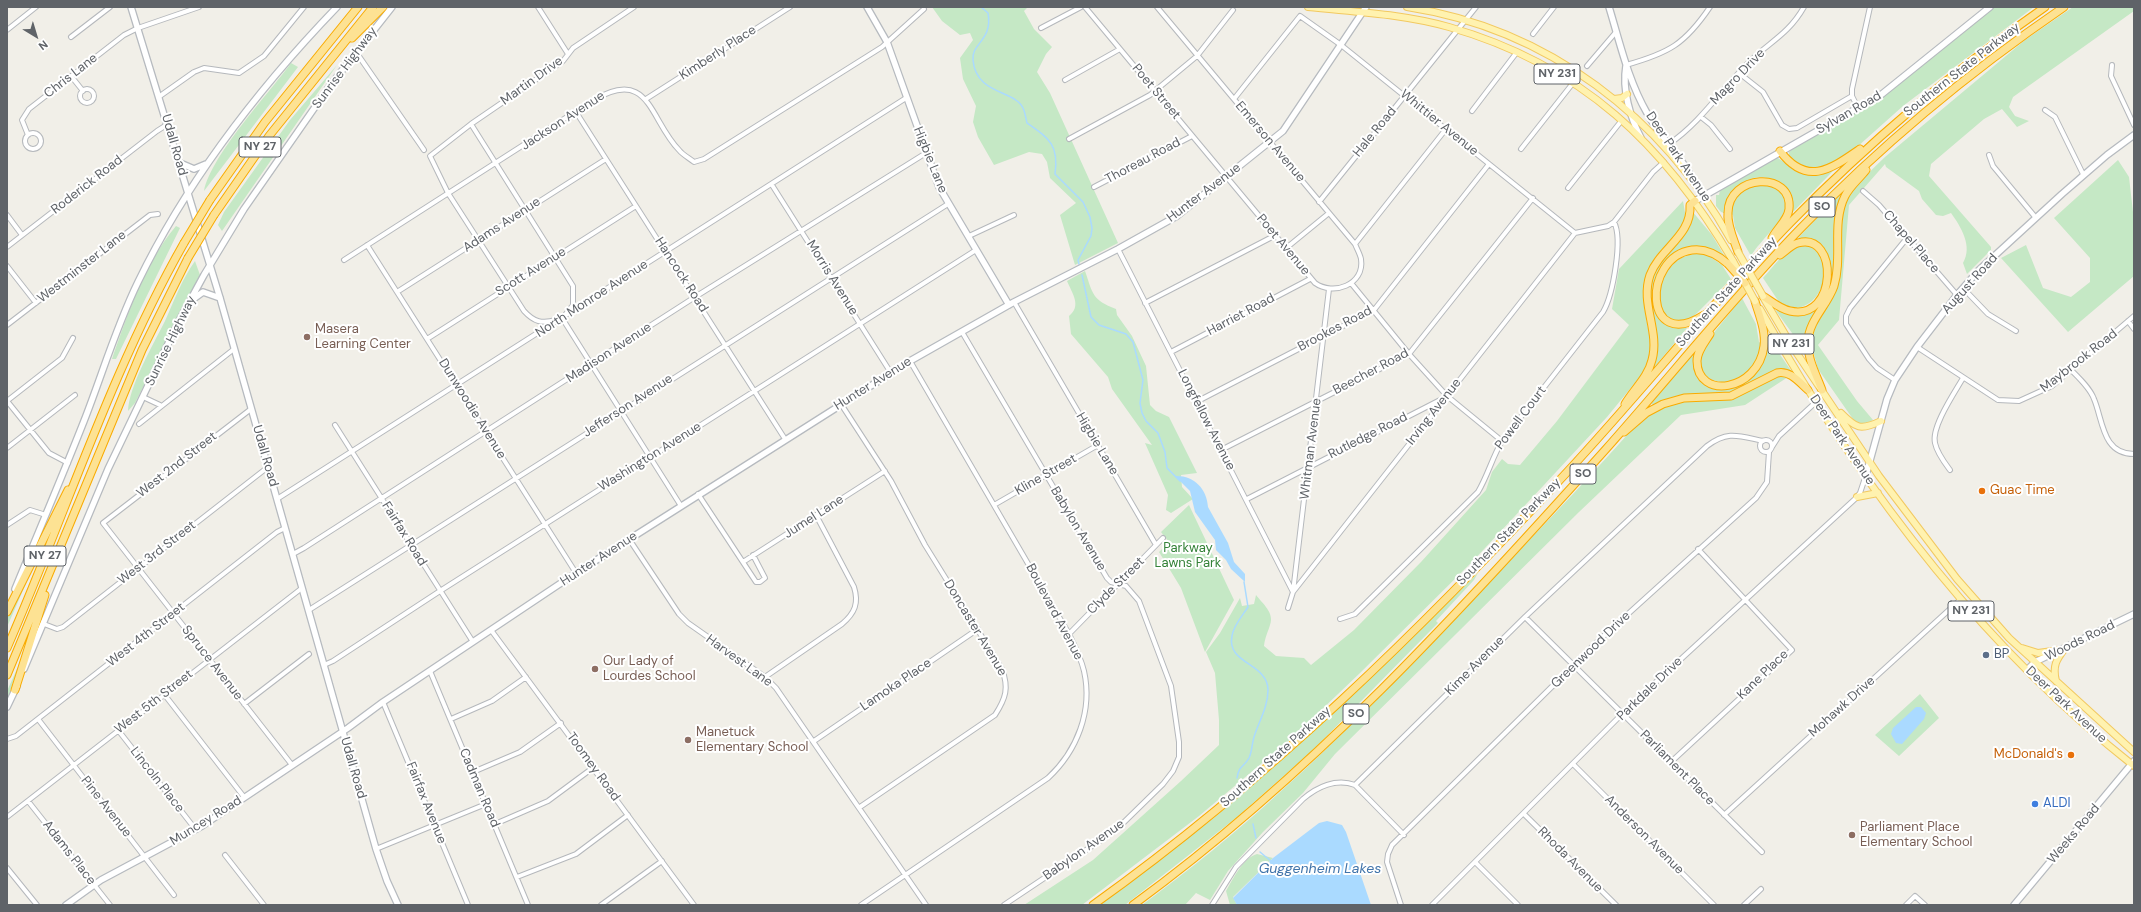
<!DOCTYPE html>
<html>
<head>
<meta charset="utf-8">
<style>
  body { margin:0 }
  #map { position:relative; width:2141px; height:912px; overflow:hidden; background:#f1efe8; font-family:"DM Sans",sans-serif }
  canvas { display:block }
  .frame { position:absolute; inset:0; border:8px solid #5f6368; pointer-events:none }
  .north { position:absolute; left:16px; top:16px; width:40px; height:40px; -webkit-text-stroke:3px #fff; paint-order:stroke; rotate:142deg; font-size:11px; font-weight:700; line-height:16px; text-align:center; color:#5f6368 }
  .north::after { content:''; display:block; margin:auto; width:14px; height:18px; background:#5f6368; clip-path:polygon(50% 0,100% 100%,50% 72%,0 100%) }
</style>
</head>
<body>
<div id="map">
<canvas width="2141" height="912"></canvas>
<div class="frame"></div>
<div class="north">N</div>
</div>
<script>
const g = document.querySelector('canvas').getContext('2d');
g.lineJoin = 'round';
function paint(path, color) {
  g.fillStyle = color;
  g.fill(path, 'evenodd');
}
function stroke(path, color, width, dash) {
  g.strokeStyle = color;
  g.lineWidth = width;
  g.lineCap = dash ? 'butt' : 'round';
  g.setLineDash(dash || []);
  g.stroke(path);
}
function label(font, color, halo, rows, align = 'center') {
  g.font = font + ' "DM Sans",sans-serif';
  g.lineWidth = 4;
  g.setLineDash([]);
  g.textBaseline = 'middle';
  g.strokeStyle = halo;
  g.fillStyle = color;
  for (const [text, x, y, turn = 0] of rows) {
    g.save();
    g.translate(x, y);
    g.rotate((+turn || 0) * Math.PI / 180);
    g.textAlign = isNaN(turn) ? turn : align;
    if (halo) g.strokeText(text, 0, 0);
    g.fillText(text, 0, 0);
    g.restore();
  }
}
paint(new Path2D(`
  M932 7H1028L1024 11 1034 29 1052 47 1046 54 1037 72 1050 93 1118 243 1075 265 1060 215 1076 203 1050 178 1047 162 1042 154 1029 152 994 165 978 137 973 122 976 106 963 79 960 58 973 40 970 33 960 35 942 21Z
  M1995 7H2034L1903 106 1847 156 1832 164 1818 169 1803 168 1789 158V152L1793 148 1861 109Z
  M2073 7H2134V11L2013 97 2009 107 2015 116 2029 121 2017 127 2002 109 1984 119 1931 164 1929 176 1991 247V250L1967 274 1963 263C1973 246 1961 227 1951 213L1943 216 1936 215 1922 199 1919 191 1886 167 1885 164 1849 205 1839 320 1818 345 1857 401 1873 420 1864 425 1855 422 1818 369 1810 340 1812 330 1833 293 1840 214 1843 205 1856 185 1885 157 2025 40Z
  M291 63 298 67 204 191C212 154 267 96 291 63Z
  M337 65 222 231 218 225 224 212 290 120Z
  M1778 158 1799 172 1808 175 1831 170 1833 171 1791 214C1791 204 1788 200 1782 192 1780 188 1777 182 1773 180 1749 169 1728 192 1724 213L1721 212 1716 206V195H1719L1720 190 1774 159Z
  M2118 160 2129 177 2134 221V276L2068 332 2001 258 2026 245 2043 288 2071 297 2090 282V258L2054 218Z
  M1761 183C1817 198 1765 232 1751 256L1735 228 1733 215 1730 213C1733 195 1745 188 1761 183Z
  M1840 194H1842L1832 279H1830V262H1828L1822 249 1798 238Z
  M1683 201 1686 218 1681 229 1655 257 1647 275 1644 293V306L1651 345 1648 360 1643 373 1607 417 1544 485 1471 563 1360 673 1293 737 1199 816 1082 905H1024L1093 860 1181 781 1219 745V720L1215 673 1206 652 1220 633 1240 598 1242 606 1254 604 1256 595C1262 603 1275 613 1270 625 1268 632 1265 637 1264 646L1276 656 1304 658 1311 665 1354 630 1421 562 1486 490 1492 472 1502 459 1508 464 1520 465 1557 421 1629 325 1612 309 1619 269Z
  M1692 211 1712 235 1727 260 1714 250V252L1675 255 1655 286 1667 324 1687 328 1652 370 1650 368 1653 361 1648 294 1655 269 1692 220Z
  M176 226 180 228 116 359H112C128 313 144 264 176 226Z
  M1805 244C1836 255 1827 305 1796 308 1791 309 1785 306 1781 305L1763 278C1776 264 1786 247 1805 244Z
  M1705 252 1713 255 1712 258 1722 265 1731 279 1689 321C1683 320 1675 322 1670 320 1665 318 1663 312 1661 307 1650 277 1675 253 1705 252Z
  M195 261 200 275 135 403 128 411C129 386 153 345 165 321 174 301 182 279 195 261Z
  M1085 271C1093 294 1092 300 1116 309L1117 315 1132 336 1146 366 1150 405 1156 411 1169 417 1197 473 1181 475 1182 487 1193 499 1171 513 1166 510 1168 495 1145 443 1152 445 1112 389 1108 377 1071 334 1069 316C1082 306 1072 293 1067 281Z
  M1742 298 1756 324 1759 342 1761 343C1760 348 1759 355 1757 361 1742 396 1684 385 1703 346Z
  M1821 302 1806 334 1804 345 1800 344 1776 311 1778 308H1813L1814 310Z
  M1772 343 1792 372H1789L1726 394 1672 397 1653 405 1651 403 1694 353 1696 355 1694 362 1713 387C1748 393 1754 372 1767 345L1769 346Z
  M1777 375 1788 377 1745 405 1681 415 1579 512 1335 754 1303 793 1263 832 1228 871 1210 900 1196 893 1185 905H1142C1189 870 1237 832 1280 792 1343 736 1400 674 1459 613 1520 549 1583 486 1641 419L1653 410 1687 401 1723 400 1738 396Z
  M1189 505 1234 600 1205 652 1181 588 1159 552 1169 542 1161 532Z
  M1478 573 1474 580 1436 621 1438 623 1312 751 1236 818 1125 905H1100L1215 817 1285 757Z
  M28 575V579L7 627V617Z
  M21 660 9 694 7 699V691Z
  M1920 694 1939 718 1899 756 1875 735Z
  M1257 854 1273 858 1233 897 1237 905H1230L1226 891C1233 879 1243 858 1257 854Z`), '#c5e8c5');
paint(new Path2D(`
  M1175 476C1193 475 1207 488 1208 507L1228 543 1234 562 1245 574V582L1231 569 1226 560 1216 550 1215 540 1195 512 1190 491Z
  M1916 707H1921L1926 713 1924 719 1902 744 1896 743 1891 734 1893 728Z
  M1327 821 1342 825 1346 832 1371 905H1237L1233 898 1273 858 1319 823Z`), '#aadaff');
stroke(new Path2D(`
  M981 7 988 13C993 41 971 43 973 60 976 95 1015 90 1023 108 1025 112 1026 119 1027 123 1050 139 1059 145 1055 174L1083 202 1090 217 1092 228 1091 236 1078 260 1079 264
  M1082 275 1091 317 1099 325 1126 334 1133 342 1143 380 1140 403 1142 413 1146 421 1158 433 1165 452 1167 468 1180 481
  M1237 778C1239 765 1244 767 1249 758 1252 752 1252 743 1254 737 1259 721 1268 707 1268 690 1268 663 1226 664 1232 636 1233 626 1243 615 1248 607L1244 582
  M1253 824 1256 838
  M1260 852 1272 862`), '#aadaff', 1.5);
const street = new Path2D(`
  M538 7 568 54
  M1085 7 1315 283C1333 296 1365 285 1361 259 1360 254 1357 249 1355 244L1157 7
  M1041 28 1081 7
  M7 30 36 7
  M1533 34 1554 7
  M71 37 110 7
  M356 52 424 150
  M1626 65C1669 53 1685 44 1710 7
  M2112 65 2111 76 2134 125
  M1587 66 1616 32
  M1739 73 1763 92 1782 125 1789 129 1797 128 1852 96
  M71 76 83 91
  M1065 80 1120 49
  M80 96a7 7 0 1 1 14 0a7 7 0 1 1-14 0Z
  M160 96 194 72 204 68 239 73 264 56 304 7
  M646 99 790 7
  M1234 99 1300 16 1341 45 1575 233
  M1858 108 1852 96V89L1870 7
  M2045 110 2055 117 2083 174
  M1472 111 1517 52
  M576 112 785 439
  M1701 117 1711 125 1730 149
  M471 124 573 286V305L565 315
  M25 141a8 8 0 1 1 16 0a8 8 0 1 1-16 0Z
  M28 135 22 120 29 109 124 35 138 28 199 7
  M1069 139 1150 95 1197 56 1233 10
  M1669 144C1701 122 1721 90 1748 63 1769 42 1788 35 1804 7
  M1521 149 1573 83
  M1989 155 1993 166 2036 218
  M772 185 891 373
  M1094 187 1192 136
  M1568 188 1622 120
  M1863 191 1879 205 1957 295
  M1319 202 1476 7
  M7 215 22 235
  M1575 233 1608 226 1614 222 1653 172 1664 162
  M969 236 1014 215
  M1355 244 1446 129
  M367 245 576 573
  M7 247 157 131 168 124
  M1118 249 1293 592 1575 233
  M1285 249 1329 213
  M344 260 592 101C650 66 649 119 679 150 683 155 689 158 694 162L704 159 882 47 924 9
  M7 266 36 303
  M1351 283 1409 354 1447 396 1502 441
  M1963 288 1988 314 2016 331
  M397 292 606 159
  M1014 302 1156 545
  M1145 303 1274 236
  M562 318 681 506
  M556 320C542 324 534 322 524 311L448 193 430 156 471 124 563 61 573 48 634 7
  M2128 321 2134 329
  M7 325 150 215 158 214
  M962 332 1107 578 1111 582 1126 586 1139 601 1171 686 1179 742V757L1173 771 1163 784 1116 830 1004 905
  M427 339 636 206
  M1917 347 1998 400 2019 401 2052 386 2134 316
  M1171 352 1310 279
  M2071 370C2079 378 2090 388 2094 399 2103 420 2102 454 2134 454
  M1895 380 1877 368 1869 359 1846 324V316L1850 308 1907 238
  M143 397 160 405
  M1196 402 1374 310 1489 164
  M841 404 891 481 925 545 1002 669C1009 688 1006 698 995 715L860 807
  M251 409 103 523 292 765
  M139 424 234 349
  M335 425 473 642
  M1760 446a6 6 0 1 1 12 0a6 6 0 1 1-12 0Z
  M1772 447 1779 436 1816 402
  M7 448 75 395
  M1221 450 1409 354 1533 198
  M68 463 49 453 7 401 62 358 73 338
  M1950 470C1944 462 1937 453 1935 443 1931 427 1955 392 1963 378
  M698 494 756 582H760L765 578 753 555
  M277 499 906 98
  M1247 499 1446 397
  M994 505 1098 445
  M7 525 30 510 46 515
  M629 539 679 614 688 623 765 677 776 688 926 905
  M293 554 304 548 695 297 926 153
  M743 562 885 471
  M1288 608 1293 592 1329 289
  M309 610 948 204
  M1525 617 1762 852
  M1340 619 1355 614 1478 492C1488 475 1492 458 1502 441L1603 312C1613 295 1623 239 1614 222
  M44 624 57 629 63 627 268 467
  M491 630 694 905
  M1069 634 1163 538
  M324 665 333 661 440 591 976 250
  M430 671 528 905
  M765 677 842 624C855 613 859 603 854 587L816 515
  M164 694 244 797
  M383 702 468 905
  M244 704 309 654
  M38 719 174 895
  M451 719 492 701 526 677
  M118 730 196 830
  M7 739 16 736 277 532 285 528
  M814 741 978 629
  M1671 762 1792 650 1698 549
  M1574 765 1714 905
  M473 772 520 752 561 723
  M1355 785 1404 835
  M28 801 110 905
  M1524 814 1616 905
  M1724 815 1961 599
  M7 817 302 588
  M495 824 548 801 594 767
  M376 849 486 804
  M225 855 264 905
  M1475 862 1518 905
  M7 868 37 905
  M517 877 576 854 628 815
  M601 905 662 861
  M861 905 1048 778C1077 751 1093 711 1084 671 1081 658 1075 646 1069 634L910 361
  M1212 905 1236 867 1303 799C1317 787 1336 778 1355 785L1525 617 1707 446C1728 430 1739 436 1763 441
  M1401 905 1387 862 1388 854 1392 845 1597 642 1756 498 1767 482 1769 452
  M1432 905 1631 705 1855 499 1860 493 1866 475
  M1744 905 1761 889
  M1906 905 1915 896 1925 905`);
const secondary = new Path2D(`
  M131 7 220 298 376 849 387 881 398 905
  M867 7 887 42 939 187 1009 305
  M1609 7C1620 43 1628 80 1647 113 1660 138 1683 157 1695 183
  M1626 66C1622 90 1630 117 1641 138
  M180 163 194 169 206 164
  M1695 201 1882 94 1990 7
  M192 300 203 292 220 298
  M1866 475 1887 399 1895 380 1917 347 1957 295 1979 270 2062 194 2107 155 2134 135
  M15 589C38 533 62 477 84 421 102 375 116 327 138 282 188 179 258 89 337 7
  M24 669 108 469 180 319 204 275 244 209 329 87 392 7
  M2027 670 2035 662 2134 614
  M7 707 17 686
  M66 905 101 880 202 826 348 728 383 702 576 573 910 361 1014 302 1118 249 1177 216 1283 131 1366 7
  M2014 905 2134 761`);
const primary = new Path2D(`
  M1308 7C1355 12 1404 14 1449 27 1582 65 1665 145 1733 261
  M1407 7C1549 29 1662 117 1731 240
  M1614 99 1622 98 1627 94
  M1763 297 1792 346 1879 476 1957 579 2009 638 2134 752
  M1760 309C1857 481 1978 643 2134 766
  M1841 413C1856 428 1860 431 1881 421
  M1857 497 1878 493
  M2022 648 2038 653 2060 650
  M2056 681C2052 665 2057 659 2066 647`);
const highway = new Path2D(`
  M352 38 383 7
  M1780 151C1807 187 1831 169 1860 149
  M210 200 265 122 358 7
  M214 215 269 136 373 7
  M1738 252C1734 240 1727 226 1728 213 1728 174 1793 170 1789 209 1788 220 1777 228 1772 238
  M1763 296C1771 301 1780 309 1790 311 1838 322 1839 231 1798 243 1791 245 1786 251 1780 255
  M1704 315C1643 354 1642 257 1692 250 1706 248 1718 255 1728 264
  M1710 334C1705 342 1697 351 1697 361 1697 400 1758 392 1764 346 1766 331 1759 315 1755 301
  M1822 390C1816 374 1807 358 1808 341 1809 320 1827 306 1834 286 1843 257 1831 224 1845 196 1850 186 1859 179 1866 170
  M1625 404C1634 389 1648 377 1652 360 1660 331 1640 304 1650 275 1660 248 1692 236 1690 205L1695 201
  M1624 432 1646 413 1663 404 1684 398 1731 396 1777 373C1790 370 1799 382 1808 390
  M7 612 68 490
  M7 648C66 513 111 371 184 243
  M7 675 142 350 188 258
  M15 690 45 595
  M1093 905C1268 780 1423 628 1569 470 1644 389 1712 303 1789 224 1867 144 1953 71 2045 7
  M1133 905C1311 775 1460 612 1606 449 1671 376 1732 299 1800 229 1880 146 1969 72 2064 7`);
stroke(street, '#b5b8bc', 6);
stroke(secondary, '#b6babf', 8);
stroke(primary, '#f2c960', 8);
stroke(highway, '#f9ab00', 9);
stroke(street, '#fff', 4);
stroke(secondary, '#fff', 5.5);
stroke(primary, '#fff2af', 6);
stroke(highway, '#fde293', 7);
const primaryBridge = new Path2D(`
  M1738 252 1763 296
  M1733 261 1755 301`);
const highwayBridge = new Path2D(`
  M184 243 210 200
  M188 258 214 215
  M1728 264 1745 283`);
stroke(primaryBridge, '#f2c960', 8, []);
stroke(highwayBridge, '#f9ab00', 9, []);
stroke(primaryBridge, '#fff2af', 6);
stroke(highwayBridge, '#fde293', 7);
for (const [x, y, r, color] of [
  [307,337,4,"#8d6e63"],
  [1982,491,4,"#e8710a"],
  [1986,655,4,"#5c6f8a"],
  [595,669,4,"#8d6e63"],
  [688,740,4,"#8d6e63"],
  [2071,755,4,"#e8710a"],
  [2035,804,4,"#3f7fe0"],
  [1852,835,4,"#8d6e63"]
]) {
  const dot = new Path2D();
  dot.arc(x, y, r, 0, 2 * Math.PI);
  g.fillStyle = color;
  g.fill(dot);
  stroke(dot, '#fff', 1.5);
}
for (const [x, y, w] of [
  [1557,74,46],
  [260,147,42],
  [1822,207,26],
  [1791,344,46],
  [1583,474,26],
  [45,556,42],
  [1971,611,46],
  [1356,714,26]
]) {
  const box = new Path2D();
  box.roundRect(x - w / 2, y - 10, w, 20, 3);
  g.fillStyle = '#fff';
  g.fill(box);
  stroke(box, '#5f6368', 1);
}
label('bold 12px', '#5f6368', null, [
  ["NY 231",1557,74],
  ["NY 27",260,147],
  ["SO",1822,207],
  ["NY 231",1791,344],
  ["SO",1583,474],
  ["NY 27",45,556],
  ["NY 231",1971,611],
  ["SO",1356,714]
]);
label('13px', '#5f6368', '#fff', [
  ["Kimberly Place",718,53,-33],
  ["Sunrise Highway",345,68,-53],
  ["Southern State Parkway",1962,70,-38],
  ["Chris Lane",71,76,-38],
  ["Magro Drive",1738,77,-46],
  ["Martin Drive",532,81,-36],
  ["Poet Street",1156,92,50],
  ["Sylvan Road",1849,113,-30],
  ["Jackson Avenue",563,121,-33],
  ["Whittier Avenue",1439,123,39],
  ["Hale Road",1375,132,-51],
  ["Emerson Avenue",1270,142,50],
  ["Udall Road",174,145,74],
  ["Deer Park Avenue",1678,157,56],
  ["Higbie Lane",930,160,68],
  ["Thoreau Road",1143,161,-28],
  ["Roderick Road",87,185,-38],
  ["Hunter Avenue",1204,193,-37],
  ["Adams Avenue",502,225,-33],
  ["Chapel Place",1911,242,49],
  ["Poet Avenue",1283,245,50],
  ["Westminster Lane",82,267,-38],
  ["Scott Avenue",531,272,-32],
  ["Hancock Road",681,275,57],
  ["Morris Avenue",832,278,58],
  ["August Road",1970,284,-48],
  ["Southern State Parkway",1727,292,-48],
  ["North Monroe Avenue",592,299,-33],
  ["Harriet Road",1241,315,-28],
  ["Brookes Road",1335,329,-28],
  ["Sunrise Highway",171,341,-64],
  ["Madison Avenue",609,353,-33],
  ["Maybrook Road",2079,361,-38],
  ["Beecher Road",1371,372,-28],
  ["Hunter Avenue",873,384,-32],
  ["Jefferson Avenue",628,406,-33],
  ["Dunwoodie Avenue",472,409,58],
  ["Irving Avenue",1434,412,-52],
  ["Powell Court",1521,418,-53],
  ["Longfellow Avenue",1206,420,63],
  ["Rutledge Road",1368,436,-27],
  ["Deer Park Avenue",1842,440,56],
  ["Higbie Lane",1097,444,59],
  ["Whitman Avenue",1311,449,-83],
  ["Udall Road",265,456,74],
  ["Washington Avenue",650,457,-32],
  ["West 2nd Street",177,465,-38],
  ["Kline Street",1046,475,-30],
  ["Jumel Lane",814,517,-33],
  ["Babylon Avenue",1078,529,59],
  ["Southern State Parkway",1509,532,-46],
  ["Fairfax Road",404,534,58],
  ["West 3rd Street",157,553,-38],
  ["Hunter Avenue",599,559,-33],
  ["Clyde Street",1116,586,-45],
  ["Boulevard Avenue",1054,612,62],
  ["Doncaster Avenue",975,628,59],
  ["West 4th Street",146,635,-38],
  ["Woods Road",2080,641,-26],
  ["Greenwood Drive",1591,650,-44],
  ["Harvest Lane",739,661,36],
  ["Spruce Avenue",212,663,52],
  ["Kime Avenue",1475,666,-45],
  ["Kane Place",1763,675,-44],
  ["Lamoka Place",896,685,-34],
  ["Parkdale Drive",1650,689,-44],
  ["West 5th Street",154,702,-38],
  ["Deer Park Avenue",2066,705,43],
  ["Mohawk Drive",1842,707,-42],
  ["Southern State Parkway",1276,757,-42],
  ["Toomey Road",593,767,54],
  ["Udall Road",353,768,74],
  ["Parliament Place",1677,768,45],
  ["Lincoln Place",157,780,52],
  ["Cadman Road",479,788,67],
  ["Fairfax Avenue",426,803,68],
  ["Pine Avenue",106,807,52],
  ["Muncey Road",206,821,-32],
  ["Weeks Road",2074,834,-50],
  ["Anderson Avenue",1644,835,45],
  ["Babylon Avenue",1084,850,-35],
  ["Adams Place",69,853,52],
  ["Rhoda Avenue",1570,860,45]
]);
label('13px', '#785e54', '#fff', [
  ["Masera",315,330],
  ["Learning Center",315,345],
  ["Our Lady of",603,662],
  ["Lourdes School",603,677],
  ["Manetuck",696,733],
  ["Elementary School",696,748],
  ["Parliament Place",1860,828],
  ["Elementary School",1860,843]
], 'left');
label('13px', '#c56008', '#fff', [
  ["Guac Time",1990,491],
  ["McDonald's",2063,755,"right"]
], 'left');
label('13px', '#348238', '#fff', [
  ["Parkway",1188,549],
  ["Lawns Park",1188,564]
]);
label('13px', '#4e5e75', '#fff', [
  ["BP",1994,655]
], 'left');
label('13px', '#366cbe', '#fff', [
  ["ALDI",2043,804]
], 'left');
label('italic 14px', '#4174aa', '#fff', [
  ["Guggenheim Lakes",1320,869]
]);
</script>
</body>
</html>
